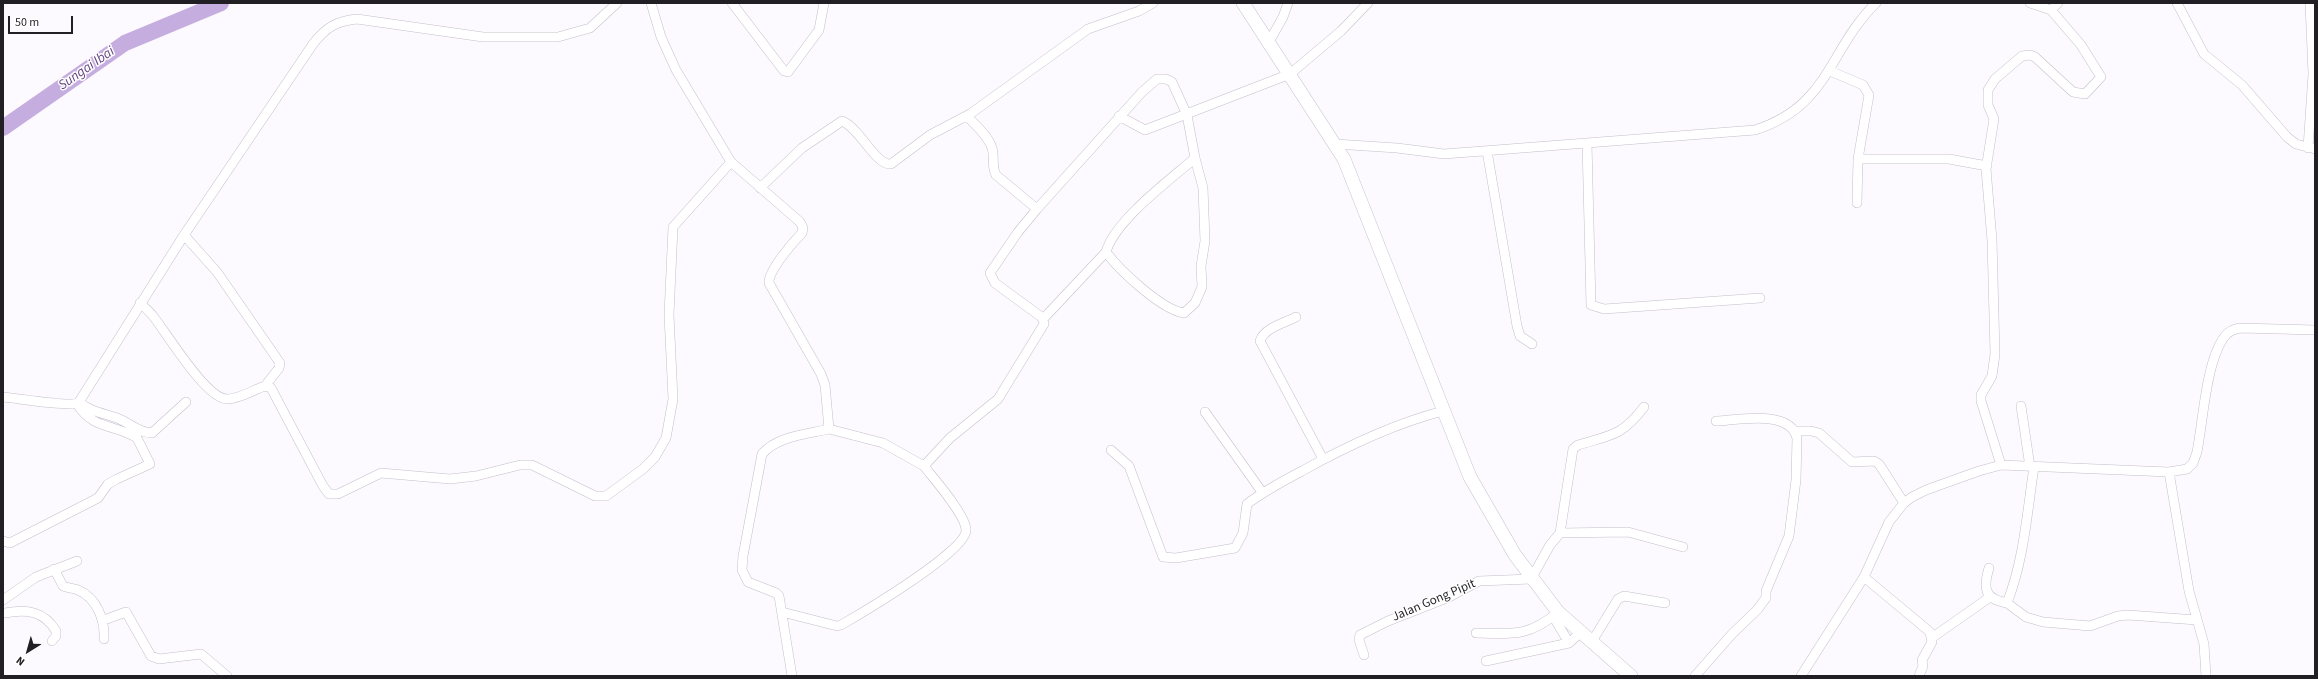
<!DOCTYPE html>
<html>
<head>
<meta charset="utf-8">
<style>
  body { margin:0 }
  #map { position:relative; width:2318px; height:679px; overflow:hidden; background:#fcf9ff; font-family:"Source Sans 3",sans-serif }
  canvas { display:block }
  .frame { position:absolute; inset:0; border:4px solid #211f24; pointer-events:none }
  .north { position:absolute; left:8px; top:631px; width:40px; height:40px; -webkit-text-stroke:3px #fff; paint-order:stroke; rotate:217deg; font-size:11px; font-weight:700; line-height:16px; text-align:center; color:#211f24 }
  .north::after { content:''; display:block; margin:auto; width:14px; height:18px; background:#211f24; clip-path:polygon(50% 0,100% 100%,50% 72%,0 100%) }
  .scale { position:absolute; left:8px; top:16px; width:65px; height:18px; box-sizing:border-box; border:2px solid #211f24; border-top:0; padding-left:5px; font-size:12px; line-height:14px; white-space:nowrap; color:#211f24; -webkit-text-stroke:3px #fff; paint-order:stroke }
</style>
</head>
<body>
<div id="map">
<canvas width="2318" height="679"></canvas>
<div class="frame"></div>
<div class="north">N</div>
<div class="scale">50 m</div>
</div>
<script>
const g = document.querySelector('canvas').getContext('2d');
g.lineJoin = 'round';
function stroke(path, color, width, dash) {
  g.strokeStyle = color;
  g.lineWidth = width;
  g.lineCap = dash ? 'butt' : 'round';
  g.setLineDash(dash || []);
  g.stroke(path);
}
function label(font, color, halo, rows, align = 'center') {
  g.font = font + ' "Source Sans 3",sans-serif';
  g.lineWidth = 3;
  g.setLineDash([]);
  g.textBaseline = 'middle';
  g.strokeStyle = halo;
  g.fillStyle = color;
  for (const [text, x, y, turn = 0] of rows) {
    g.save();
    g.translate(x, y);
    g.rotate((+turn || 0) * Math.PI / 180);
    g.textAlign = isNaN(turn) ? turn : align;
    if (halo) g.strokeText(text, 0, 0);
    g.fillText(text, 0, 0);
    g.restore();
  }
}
stroke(new Path2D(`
  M3 128 125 43 221 3`), '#c5aedf', 16);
const minor = new Path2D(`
  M651 3 661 37 676 70 731 162 800 222 803 228 802 233C793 242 768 271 769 283L821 374 825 385 829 429 883 443 924 466 950 438 998 399 1044 324 1043 319 1040 316 995 283 990 273 1018 232 1037 209 1142 92 1157 79H1166L1172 82 1187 115 1195 158 1203 188 1205 241 1201 266 1202 287 1195 303 1184 313C1162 310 1119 270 1106 252 1115 220 1170 180 1195 158
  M732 3 784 71 788 72 819 30 824 3
  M2030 3 2051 10 2058 3
  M2177 3 2204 54 2242 85 2287 137 2296 144 2315 149
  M1269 42 1283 17 1288 3
  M1830 71 1863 85 1869 95 1858 159 1857 203
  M967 116C975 125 988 135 992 148 995 157 991 166 996 175L1037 209
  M1119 116 1145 130 1290 74 1341 31 1368 3
  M1587 143 1591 305 1604 309 1760 298
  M1335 144 1397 148 1444 154 1755 130C1830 106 1828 50 1876 3
  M2308 148 2313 74 2310 3
  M1487 151 1517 326 1520 336 1532 344
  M1858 159H1949L1987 166
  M760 188 802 148 842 121C859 127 876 166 891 164L930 135 970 114 1088 29 1139 11 1153 3
  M184 235 217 272 280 363 279 368 265 386
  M140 303C144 307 149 311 153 316 166 332 206 399 227 399 240 399 253 390 265 386L271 388 323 486 329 494H338L381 473 450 479 476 476 520 465H532L595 496H606L643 469 655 457 666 438 673 399 669 315 673 227 731 162
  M1296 317C1284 323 1264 328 1260 341L1323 459
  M1043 319 1106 252
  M3 397C17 398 72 408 79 402L184 235 313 44C326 27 337 21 357 19L483 37H558L590 28 617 3
  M79 402C91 412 103 413 117 418 130 423 139 433 152 433L186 402
  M2021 406 2030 467
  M1205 412 1262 492
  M1795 431H1811L1819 433 1852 462 1874 461 1879 464 1904 503
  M1111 450 1129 466 1163 557 1176 558 1235 548 1243 533 1247 504C1264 491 1283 481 1302 471 1347 446 1393 424 1443 411
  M2001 465 1981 401V395L1992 376 1995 354 1992 240 1986 169 1994 119 1988 105V90L1995 79 2022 56 2030 55 2035 57 2073 92 2085 94 2101 77 2081 45 2051 10
  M2169 472 2189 591 2204 644 2206 676
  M1560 533 1573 449 1578 445C1611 435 1622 436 1644 407
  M3 541 10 543 98 498 108 484 117 479 150 464 137 438C115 424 93 430 77 404
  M1989 568C1983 588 1984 599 2007 603 2024 560 2027 513 2034 467
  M54 569 63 586C67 588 73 588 78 590 97 598 105 620 104 639
  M1864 577 1930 632 1932 642 1922 660 1923 666 1919 676
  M3 600 36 577 77 561
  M2007 603 2026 617 2043 622 2090 626 2118 616 2128 615 2197 620
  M782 612 837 626 841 625C862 613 967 551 966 530 966 515 934 479 924 466
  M5 613C27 609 44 611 56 631V636L52 641
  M1553 616 1569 643
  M104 620 126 612 151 656 159 659 201 654 227 676
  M1476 633C1512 634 1529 637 1558 612
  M1933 637 1990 597
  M1591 643 1618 599 1624 596 1665 603
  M1364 655 1359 640 1360 635 1388 621 1449 597 1479 581 1531 579 1550 545 1560 533 1628 532 1683 547
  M1486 661 1569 643 1580 633
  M792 676 779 596 776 593 748 582 742 570 743 556 762 454C777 436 808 434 829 429
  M1695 676 1732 634 1757 610 1766 598V591L1789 536 1796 480 1797 438C1790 409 1738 420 1716 421
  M1801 676 1864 577 1889 522 1904 503 1912 497 1926 490 1979 471 2001 465 2169 472 2187 469 2193 463 2197 452C2203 422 2206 360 2225 336 2229 331 2234 329 2240 328L2315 330`);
const secondary = new Path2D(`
  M1243 3 1344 159 1470 477 1515 555 1558 612 1631 676`);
stroke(minor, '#c4becb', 10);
stroke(secondary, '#c4becb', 14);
stroke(minor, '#fff', 9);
stroke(secondary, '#fff', 13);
label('13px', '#211f24', '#fff', [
  ["Jalan Gong Pipit",1434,601,-23]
]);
label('italic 14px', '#654583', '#fff', [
  ["Sungai Ibai",87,69,-35]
]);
</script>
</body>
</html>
